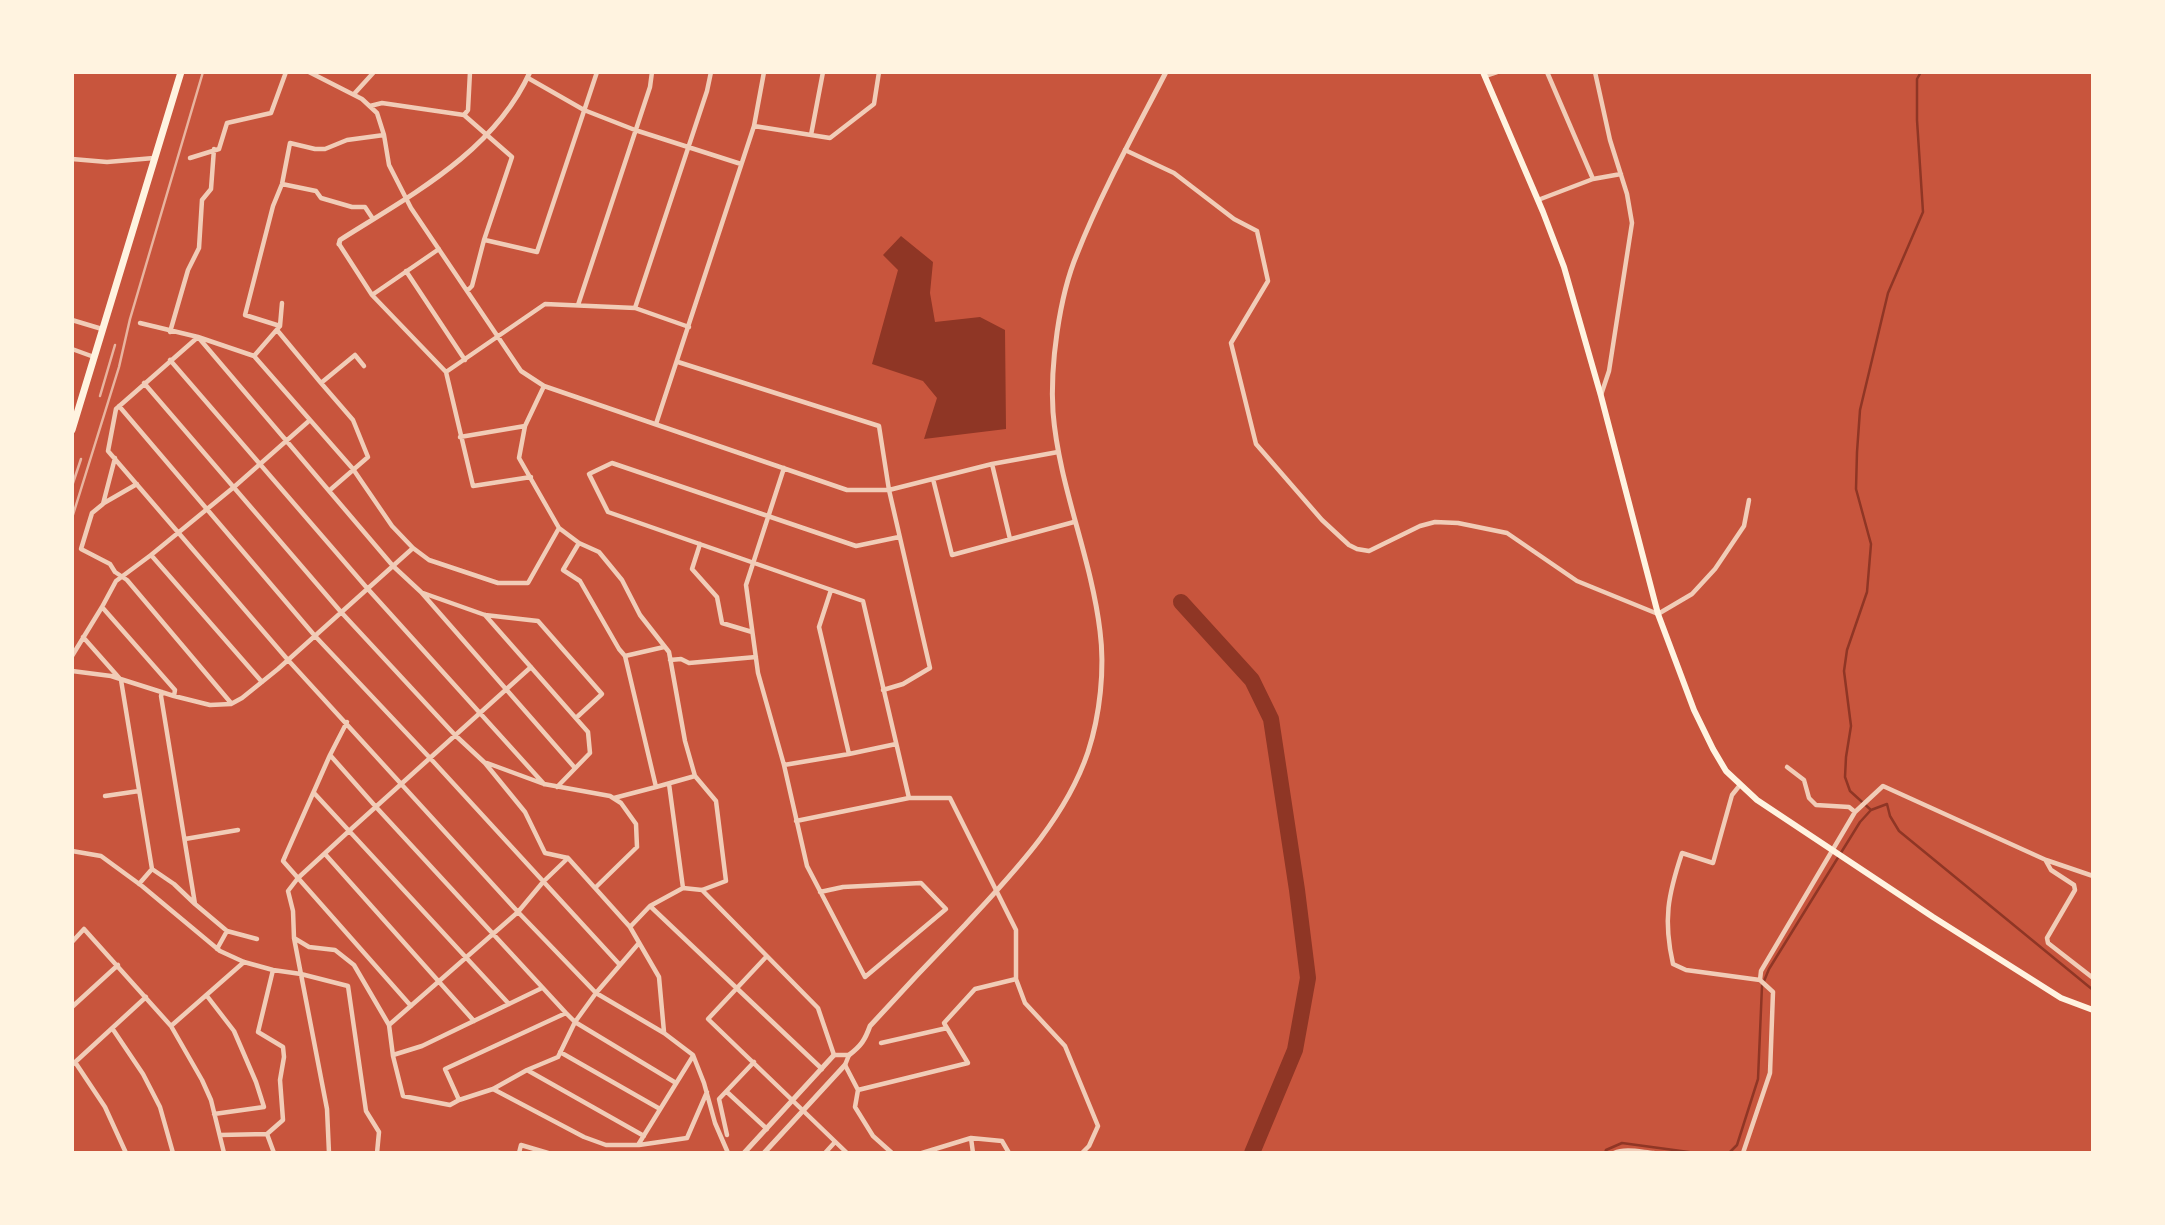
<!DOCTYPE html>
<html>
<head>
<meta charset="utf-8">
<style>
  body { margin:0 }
  #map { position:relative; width:2165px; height:1225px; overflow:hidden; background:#c8553d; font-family:"Alegreya Sans",sans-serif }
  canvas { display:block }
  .frame { position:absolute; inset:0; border:74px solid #fff3e0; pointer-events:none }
</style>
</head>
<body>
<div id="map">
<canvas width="2165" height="1225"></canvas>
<div class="frame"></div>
</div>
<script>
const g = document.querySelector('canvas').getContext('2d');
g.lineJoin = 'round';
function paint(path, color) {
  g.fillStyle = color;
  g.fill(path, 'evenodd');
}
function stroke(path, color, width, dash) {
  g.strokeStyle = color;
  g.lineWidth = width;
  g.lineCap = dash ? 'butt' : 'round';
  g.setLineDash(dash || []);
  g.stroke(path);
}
paint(new Path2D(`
  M901 236 933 262 930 293 935 322 980 317 1005 330 1006 429 924 439 937 398 923 381 872 364 898 270 883 255Z`), '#8f3625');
stroke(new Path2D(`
  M1871 810 1850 791 1845 777 1846 757 1851 726 1844 671 1847 650 1867 592 1871 544 1856 489 1857 452 1860 410 1888 293 1923 212 1917 120V79L1921 72
  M1605 1153 1606 1150 1622 1143 1696 1153
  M1729 1153 1737 1145 1758 1079 1762 986 1769 969 1860 822 1871 810 1887 804 1890 816 1899 831 2093 990`), '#8f3625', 2.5);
stroke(new Path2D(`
  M1181 602 1252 680 1271 719 1297 890 1308 978 1295 1050 1252 1153`), '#8f3625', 16);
stroke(new Path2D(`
  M309 72 362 99 377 113 384 135 389 165 411 208 521 371 544 386 847 490H889L992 464 1058 452
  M1547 72 1593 179
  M1595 72 1610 140 1627 194 1632 223 1609 371 1601 395
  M1485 76 1497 72
  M528 78 584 110 635 130 741 164
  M354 94 374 72
  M370 106 382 103 464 115 512 157 484 240 472 286 467 291
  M464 115 468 110 470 72
  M754 126 830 138 874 104 879 72
  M811 135 823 72
  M1125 150 1174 173 1234 219 1257 231 1268 281 1231 343 1256 444 1322 520 1349 545 1357 549 1369 551 1420 526 1435 522 1458 523 1507 533 1577 581 1658 614 1692 594 1715 569 1744 526 1749 500
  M190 158 219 149 227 123 271 113 286 72
  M72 159 107 162 154 158
  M282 184 316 191 321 198 352 207H365L373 219
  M1538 200 1593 179 1621 174
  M485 240 537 252 597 72
  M339 244 372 295
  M439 249 372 295 446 372 545 304 635 308 689 327
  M406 271 465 360
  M282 303 280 326 254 356 198 337 116 409 108 451 288 660 518 912 596 993 664 1033 693 1055 704 1083 715 1123 728 1153
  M578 305 650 87 652 72
  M635 308 707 91 711 72
  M72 320 102 329
  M140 323 198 337 393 566 421 592 575 768
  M280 326 245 315 273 206 282 184 290 143 315 149H325L347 140 384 135
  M277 330 321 383
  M170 332 188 270 199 248 202 200 211 189 214 149
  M72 349 94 357
  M254 356 353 469 392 526 413 548 429 560 498 583H528L559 528
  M170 360 367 588 544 784
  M678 362 879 426 889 490 930 668 903 684 883 690
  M446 372 473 486 531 477
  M144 383 341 612 455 735 485 763 525 812 545 853 568 858
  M544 386 525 426 519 458 559 528 579 543 599 552 622 580 640 615 669 652 685 741 695 776 716 801 726 881 702 890 683 888 650 906 630 927
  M119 406 315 636 430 758 620 965
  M656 424 754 126 764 72
  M460 437 525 426
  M115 458 103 504 92 513 81 549 110 564 115 572 127 580 231 703
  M992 464 1010 539
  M784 468 746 585 758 673 784 765 807 866 865 977 946 909 921 883 843 887 820 892
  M933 479 952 555 1074 522
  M330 490 368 457 353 420 321 383 355 355 364 366
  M104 503 137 484
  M899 537 856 546 612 463 589 474 608 512 863 601 909 798
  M579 543 563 570 580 581 619 649 625 656 664 647
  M700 544 692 569 717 597 722 623 752 632
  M151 555 262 682
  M831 590 819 627 849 754
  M423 593 485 615 538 621 602 694 576 718
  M485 615 588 732 590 753 557 787
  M83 637 121 680 152 869 174 884 195 904 161 696 162 692
  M72 656 102 607
  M625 656 656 787 695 776
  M670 660 681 659 689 663 756 657
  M72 671 111 676 174 696 210 705 231 704 242 698 278 669 413 548
  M174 696 175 690 102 607 116 581 151 555 234 487 310 420
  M347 722 330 755 283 861 411 1006
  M330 755 376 807 566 1013 575 1022 676 1083
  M487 763 544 784 610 796 621 803 636 824 637 847 595 888 630 927 659 977 664 1032
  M784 765 849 754 896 744
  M1787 767 1804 780 1809 798 1816 805 1849 807 1855 812
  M669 784 683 888
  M1740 785 1732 795 1713 863 1682 853C1668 895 1663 920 1673 964L1686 970 1760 980
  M315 794 509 1004
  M105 796 139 791
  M614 798 656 787
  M796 821 909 798H950L1016 930V979L1025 1003 1065 1046 1098 1126 1089 1146 1082 1153
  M185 839 238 830
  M72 851 101 856 142 886 220 951 244 962 273 970 301 974 348 986 366 1111 379 1132 377 1153
  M325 854 474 1021
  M2046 861 2051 870 2074 885 2075 890 2047 938 2048 943 2093 978
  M139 884 152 869
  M702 890 818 1008 834 1055H849L845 1065 858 1090 855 1107 873 1136 892 1153
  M195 904 227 931 257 939
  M650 906 822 1069
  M294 938 309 947 335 950 354 965 389 1025 393 1056 403 1096 450 1105 459 1100 493 1089 527 1070 558 1057 575 1022 596 993 639 943
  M72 942 84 929 171 1026 202 1080 211 1100 224 1153
  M217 949 227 931
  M766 957 708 1019 847 1153
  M207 996 234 1031 256 1082 264 1107 214 1114
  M72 1007 118 965
  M389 1025 518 912 543 882 568 858 595 888
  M171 1026 244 962
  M112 1028 143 1074 160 1107 173 1153
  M881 1043 947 1028
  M560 1052 660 1109
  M393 1055 422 1046 542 988
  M75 1062 105 1107 126 1153
  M72 1065 146 997
  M527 1070 644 1136
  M493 1089 584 1137 606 1145H638L693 1056
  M858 1090 968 1063 944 1023 975 989 1016 979
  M727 1092 767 1129
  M459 1100 445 1069 566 1013
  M267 1134 274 1153
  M220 1135 267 1134 283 1120 280 1080 284 1057 283 1047 258 1032 273 970
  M727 1135 719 1099 754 1062
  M971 1138 973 1153
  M639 1145 687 1138 707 1092
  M329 1153 327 1109 294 938 293 911 288 891 298 878 349 831 531 667
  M519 1153 521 1145 548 1153
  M825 1153 835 1142
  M922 1153 971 1138 1002 1141 1009 1153
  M1614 1153C1625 1148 1641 1152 1654 1153
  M1743 1153 1770 1073 1773 992 1760 980 1761 971 1855 812 1883 786 2046 860 2093 876`), '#f1ccb7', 4.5);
stroke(new Path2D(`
  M339 244 340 240C411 195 494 152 530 72
  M849 1055C861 1046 865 1040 870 1026 901 992 933 958 965 925 1012 874 1065 820 1088 752 1100 715 1105 669 1100 631 1091 556 1059 487 1053 412 1050 366 1059 297 1077 254 1102 191 1135 132 1166 72
  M744 1153 834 1055
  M764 1153 845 1065`), '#f1ccb7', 5);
stroke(new Path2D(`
  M1483 72 1543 212 1564 267 1601 396 1658 614 1694 710 1713 749 1726 771 1757 800 1933 917 2061 998 2093 1010`), '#fff3e0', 6);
stroke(new Path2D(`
  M72 430 181 72`), '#fff3e0', 7);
stroke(new Path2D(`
  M100 396 115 345
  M72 486 81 459
  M72 518 119 367 130 319 203 72`), '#e9b49f', 2.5);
</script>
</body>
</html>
